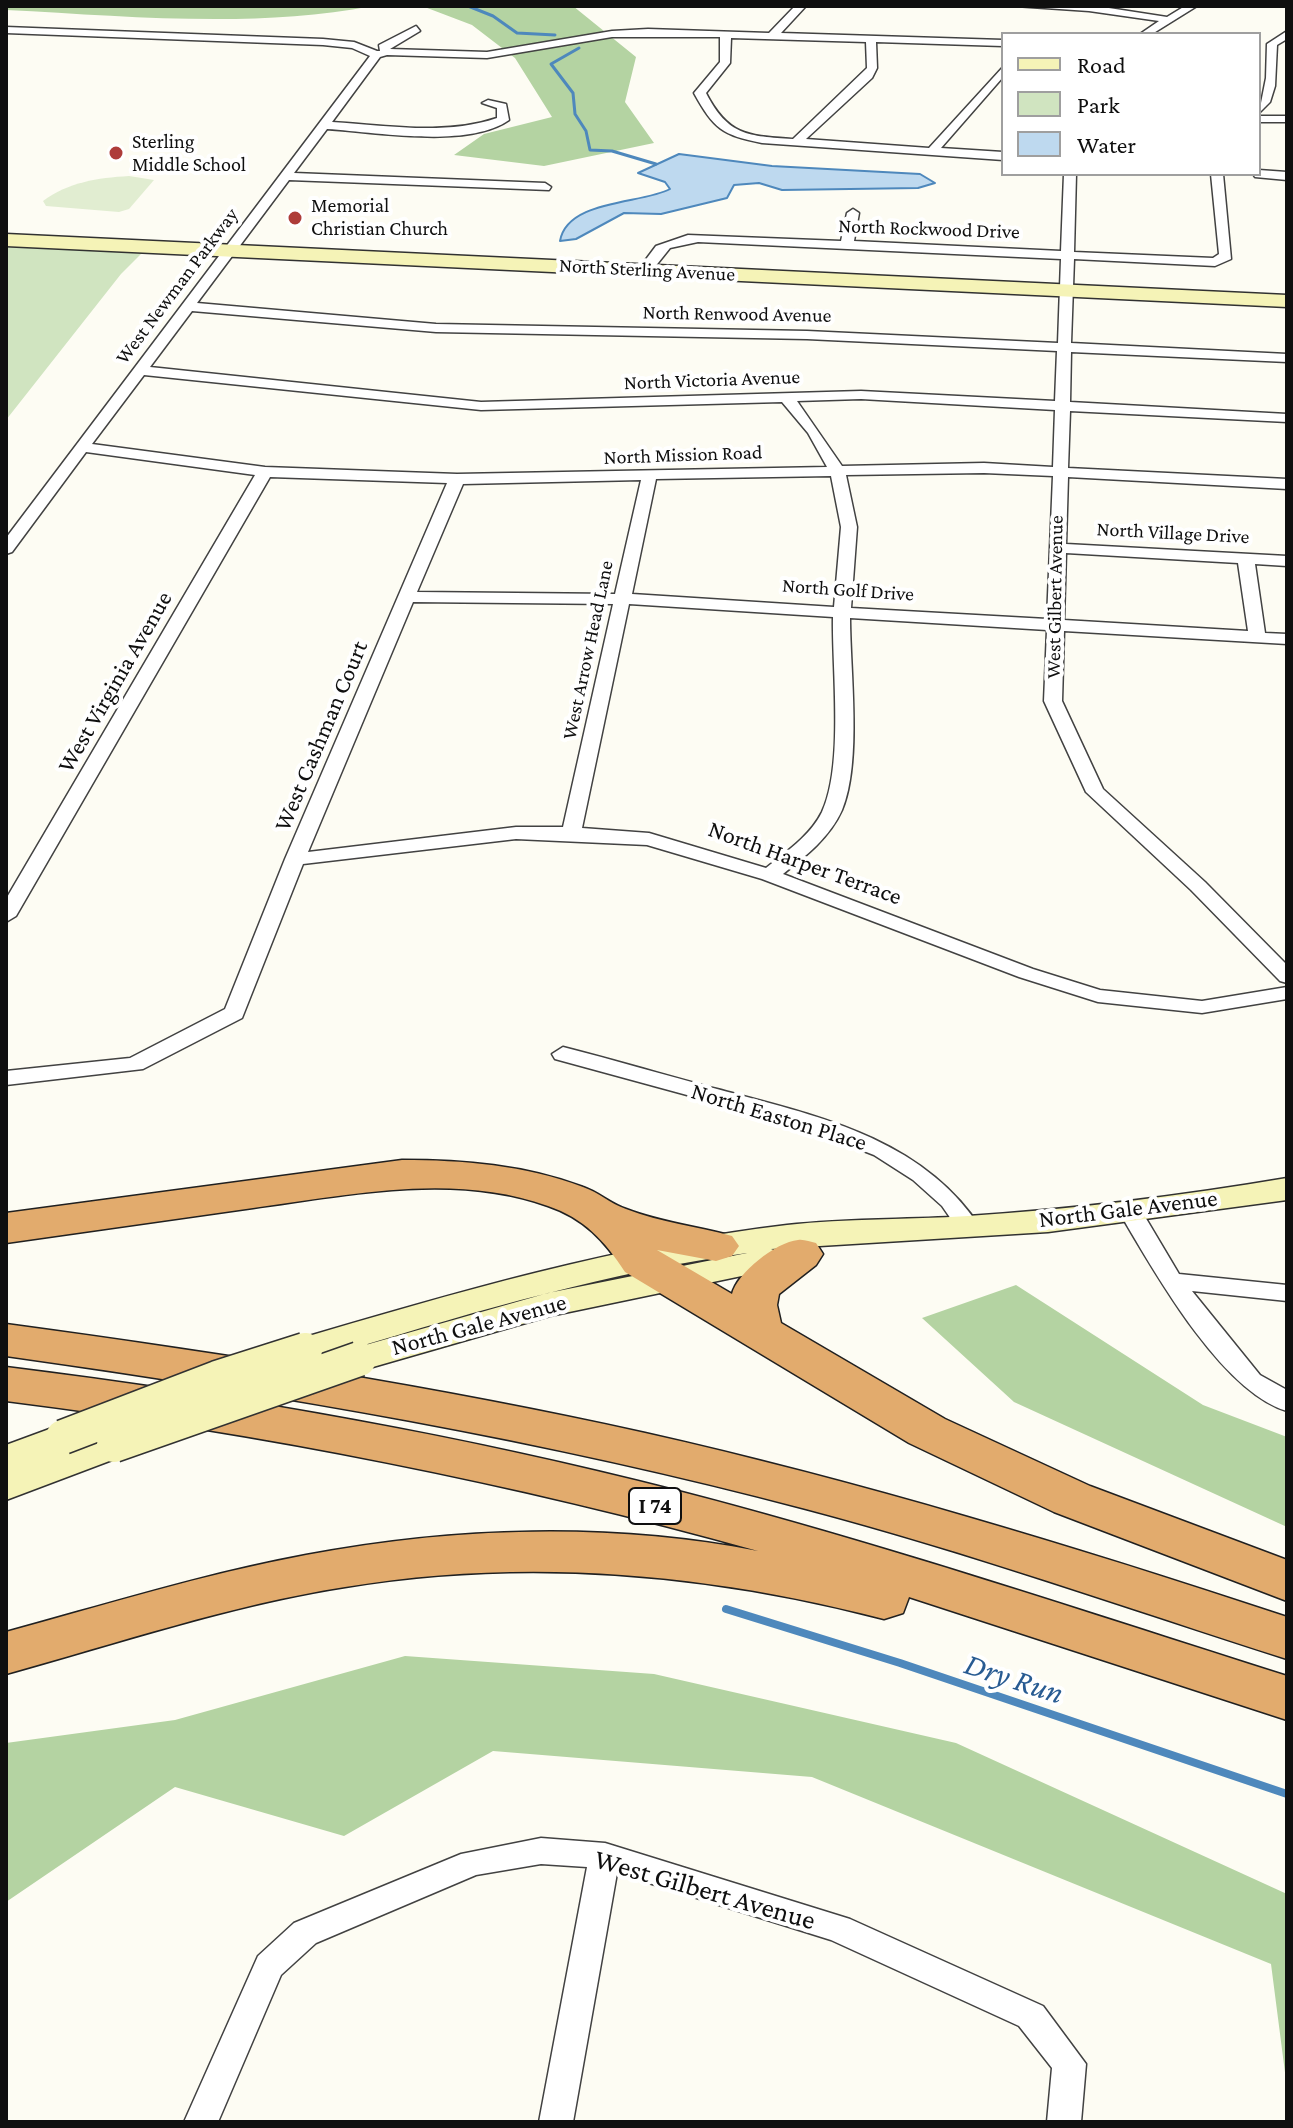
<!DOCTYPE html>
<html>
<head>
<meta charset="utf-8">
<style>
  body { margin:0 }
  #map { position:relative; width:1293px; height:2128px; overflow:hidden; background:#fdfcf3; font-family:"Crimson Pro",serif }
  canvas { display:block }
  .frame { position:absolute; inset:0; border:8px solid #0f0f0f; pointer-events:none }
  .legend { position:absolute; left:1001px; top:32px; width:260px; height:144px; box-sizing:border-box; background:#fff; border:2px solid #9f9f9f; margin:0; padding:10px 14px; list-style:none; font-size:24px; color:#0f0f0f }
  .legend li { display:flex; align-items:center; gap:16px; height:40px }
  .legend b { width:40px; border:2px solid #9f9f9f }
</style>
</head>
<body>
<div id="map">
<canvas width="1293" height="2128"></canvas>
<div class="frame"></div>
<ul class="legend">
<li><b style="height:10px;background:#f5f3b7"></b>Road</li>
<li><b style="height:22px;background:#d0e4c0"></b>Park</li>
<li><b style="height:22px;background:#bed9ef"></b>Water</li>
</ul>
</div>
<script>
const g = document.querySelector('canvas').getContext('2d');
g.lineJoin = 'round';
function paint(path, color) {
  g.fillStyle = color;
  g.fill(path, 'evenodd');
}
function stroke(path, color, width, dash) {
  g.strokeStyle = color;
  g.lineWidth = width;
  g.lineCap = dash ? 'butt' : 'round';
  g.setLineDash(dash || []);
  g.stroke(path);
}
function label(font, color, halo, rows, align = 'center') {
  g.font = font + ' "Crimson Pro",serif';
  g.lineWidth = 8;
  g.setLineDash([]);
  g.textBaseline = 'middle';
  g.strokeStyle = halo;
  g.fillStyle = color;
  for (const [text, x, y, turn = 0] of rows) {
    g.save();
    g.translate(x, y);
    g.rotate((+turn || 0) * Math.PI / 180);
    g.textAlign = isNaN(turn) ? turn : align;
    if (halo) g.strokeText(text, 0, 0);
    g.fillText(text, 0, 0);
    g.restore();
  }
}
paint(new Path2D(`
  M6 234 154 241 121 274 6 420Z`), '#d0e4c0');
paint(new Path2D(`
  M6 6H372C253 29 127 16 6 10Z
  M422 6H573L636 57 625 102 654 143 544 166 454 155 484 134 552 117 515 58 472 25Z
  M1016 1285 1203 1405 1287 1437V1527L1014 1402 922 1318Z
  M405 1656 654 1674 956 1743 1287 1894V2088L1271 1964 812 1777 493 1751 344 1836 175 1787 6 1902V1743L175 1720Z`), '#b4d3a2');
paint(new Path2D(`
  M129 176 154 180 129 209 119 212 46 206 43 201C69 182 97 178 129 176Z`), '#e1edd1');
const water = new Path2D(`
  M679 154 772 166 920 174 935 183 918 188 782 190 759 183 734 185 727 198 661 214 624 213 576 239 560 241C567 199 643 204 670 189L665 182 638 173Z`);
paint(water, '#bed9ef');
stroke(water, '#4e88bc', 2);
stroke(new Path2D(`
  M468 6 493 16 517 33 555 35
  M579 48 551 64 573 93 575 114 586 131 590 150 612 151 656 164`), '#4e88bc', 3);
stroke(new Path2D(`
  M726 1609 900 1663 1287 1794`), '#4e88bc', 8);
const minor = new Path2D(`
  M795 6H806L781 33 1003 40V46L876 42 877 68 872 78 806 139 929 148 1003 67V77L941 148 1003 152V160L762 143C722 135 714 129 694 93L720 62V37H612L487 58 387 55 380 57 332 122C386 125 444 136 497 118V108L482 103 488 100 506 104 509 120C468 149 375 132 327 129L294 173 545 183 551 187 549 190 289 180 197 303 436 324 807 331 1058 343 1061 259 698 242 670 248 650 273 638 270 656 246 688 235 841 241 847 213 853 209 859 213 854 241 1061 251 1064 174H1076L1074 252 1213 258 1219 254 1211 174H1223L1231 259 1215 266 1074 259 1071 343 1287 354V362L1071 352 1070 402 1287 414V422L1070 411 1068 468 1287 479V489L1068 477 1066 544 1287 556V566L1255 564 1265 633 1287 634V644L1064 631 1062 701 1103 789 1205 882 1287 965V983L1280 981 1191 890 1086 792 1044 701 1047 630 850 618C850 671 862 762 842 810 830 837 806 856 783 874L1033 969 1100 990 1202 1001 1287 987V999L1202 1013 1098 1002 1019 977 762 879 647 845 516 839 303 864 242 1018 143 1069 6 1085V1071L130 1058 225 1009 285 859 447 483 270 477 16 916 6 922V899L255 475 86 452 12 552 6 554V538L370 56 352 48 323 45 6 33V27L323 39 354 42 377 51H380L379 45 416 26 420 31 390 49 487 52 612 31 648 29 769 33ZM731 38 866 42 867 68 793 139C748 136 728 136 706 93L730 63ZM192 311 436 332 807 339 1057 351 1055 401 861 391 481 402 150 367ZM144 375 481 410 782 402 808 433 827 467 457 474 265 467 92 444ZM861 399 1055 410 1053 467 984 463 842 466 797 401ZM984 473 1053 476 1047 619 851 608 857 527 846 475ZM831 476 841 527 834 607 632 594 656 479ZM641 480 615 594 417 592 463 484ZM1066 553 1238 563 1248 631 1064 620ZM413 602 613 604 563 827H516L308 852ZM629 604 833 617C832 670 844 765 822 812 810 836 786 852 766 868L649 833 582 828Z
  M1015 6H1096L1167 17 1185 6H1197L1152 34H1140L1159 21 1089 11Z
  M1287 31V39L1277 45 1275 86 1270 102 1259 113 1266 78 1267 44Z
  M1259 116H1287V122H1259Z
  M1259 170 1287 172V180L1255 177 1253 174H1259Z
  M563 1047C614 1060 665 1075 717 1089 814 1115 921 1137 980 1227L976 1232H960L942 1206 913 1180 874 1155 797 1125 555 1059 552 1054Z
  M1130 1203 1138 1205 1179 1274 1287 1285V1301L1192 1291 1260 1375 1287 1390V1411C1221 1392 1152 1268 1118 1210Z
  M541 1838 605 1843 850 1919 1043 2006 1086 2064 1081 2122H1047L1052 2068 1019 2026 831 1940 617 1873 573 2122H539L587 1867 541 1864 476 1875 316 1943 281 1975 218 2122H184L258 1956 294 1923 461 1854Z`);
const secondary = new Path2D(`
  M6 234 1287 295V307L6 246Z
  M1287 1178V1200L1048 1232 771 1249 780 1252 786 1260 780 1268 550 1316 359 1371 346 1368 341 1359 346 1350 305 1362 292 1359 287 1350 292 1341C454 1293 618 1245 787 1225 847 1218 908 1220 968 1216 1075 1209 1181 1196 1287 1178ZM747 1253 548 1293 348 1350C479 1310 611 1272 747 1253Z
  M63 1424 76 1428 82 1437 78 1444 114 1432 128 1436 133 1445 128 1454 6 1500V1445Z`);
const motorway = new Path2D(`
  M402 1160C463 1160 525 1165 583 1187 598 1192 611 1204 626 1209 662 1223 696 1226 732 1236L739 1246 732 1256 716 1261 657 1250 732 1294C737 1273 776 1242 798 1240 804 1239 810 1242 816 1243L823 1254 816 1265 779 1294 777 1305 781 1323 945 1419 1090 1486 1287 1560V1601L1054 1512 909 1443 625 1272C605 1241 584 1218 548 1206 453 1172 350 1195 253 1208 171 1220 88 1231 6 1243V1213Z
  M6 1324C220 1353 434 1386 645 1433 862 1482 1076 1547 1287 1617V1659C1127 1608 969 1552 806 1509 543 1439 275 1394 6 1356Z
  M6 1367C232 1395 456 1434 678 1491 883 1544 1085 1612 1287 1676V1720L909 1597 903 1613 884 1619C707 1573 527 1557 345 1587 230 1605 118 1643 6 1674V1632C105 1605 204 1574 306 1555 453 1527 611 1522 758 1551 511 1482 261 1433 6 1401Z`);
stroke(minor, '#424242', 3);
stroke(secondary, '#313131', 3);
stroke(motorway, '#202020', 3);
paint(minor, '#fff');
paint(secondary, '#f5f3b7');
paint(motorway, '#e2ab6d');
const secondaryBridge = new Path2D(`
  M63 1437 217 1378 305 1350
  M114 1445 359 1359`);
stroke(secondaryBridge, '#313131', 37, []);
stroke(secondaryBridge, '#f5f3b7', 34);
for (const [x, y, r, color] of [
  [116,153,8,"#ae3c39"],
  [295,218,8,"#ae3c39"]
]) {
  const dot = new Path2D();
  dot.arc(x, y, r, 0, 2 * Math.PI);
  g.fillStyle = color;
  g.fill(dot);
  stroke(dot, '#fff', 3);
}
label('20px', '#0f0f0f', '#fff', [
  ["Sterling",132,142],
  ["Middle School",132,165],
  ["Memorial",311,206],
  ["Christian Church",311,229]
], 'left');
label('20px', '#0f0f0f', '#fff', [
  ["North Rockwood Drive",929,229,2],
  ["North Sterling Avenue",647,270,3],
  ["West Newman Parkway",177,286,-53],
  ["North Renwood Avenue",737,314,1],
  ["North Victoria Avenue",712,380,-2],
  ["North Mission Road",683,455,-2],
  ["North Village Drive",1173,533,3],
  ["North Golf Drive",848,590,4],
  ["West Gilbert Avenue",1055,597,-89],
  ["West Arrow Head Lane",588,650,-78]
]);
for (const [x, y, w] of [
  [655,1506,52]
]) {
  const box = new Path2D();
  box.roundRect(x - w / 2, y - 18, w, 36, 6);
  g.fillStyle = '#fff';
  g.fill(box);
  stroke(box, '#0f0f0f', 2);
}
label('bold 22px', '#0f0f0f', null, [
  ["I 74",655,1506]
]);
label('24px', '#0f0f0f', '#fff', [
  ["West Virginia Avenue",115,682,-60],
  ["West Cashman Court",321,736,-67],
  ["North Harper Terrace",805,863,20],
  ["North Easton Place",779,1117,17],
  ["North Gale Avenue",1128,1209,-7],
  ["North Gale Avenue",479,1325,-15]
]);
label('28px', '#0f0f0f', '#fff', [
  ["West Gilbert Avenue",705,1890,16]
]);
label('italic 32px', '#285b92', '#fff', [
  ["Dry Run",1014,1679,18]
]);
</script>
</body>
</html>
